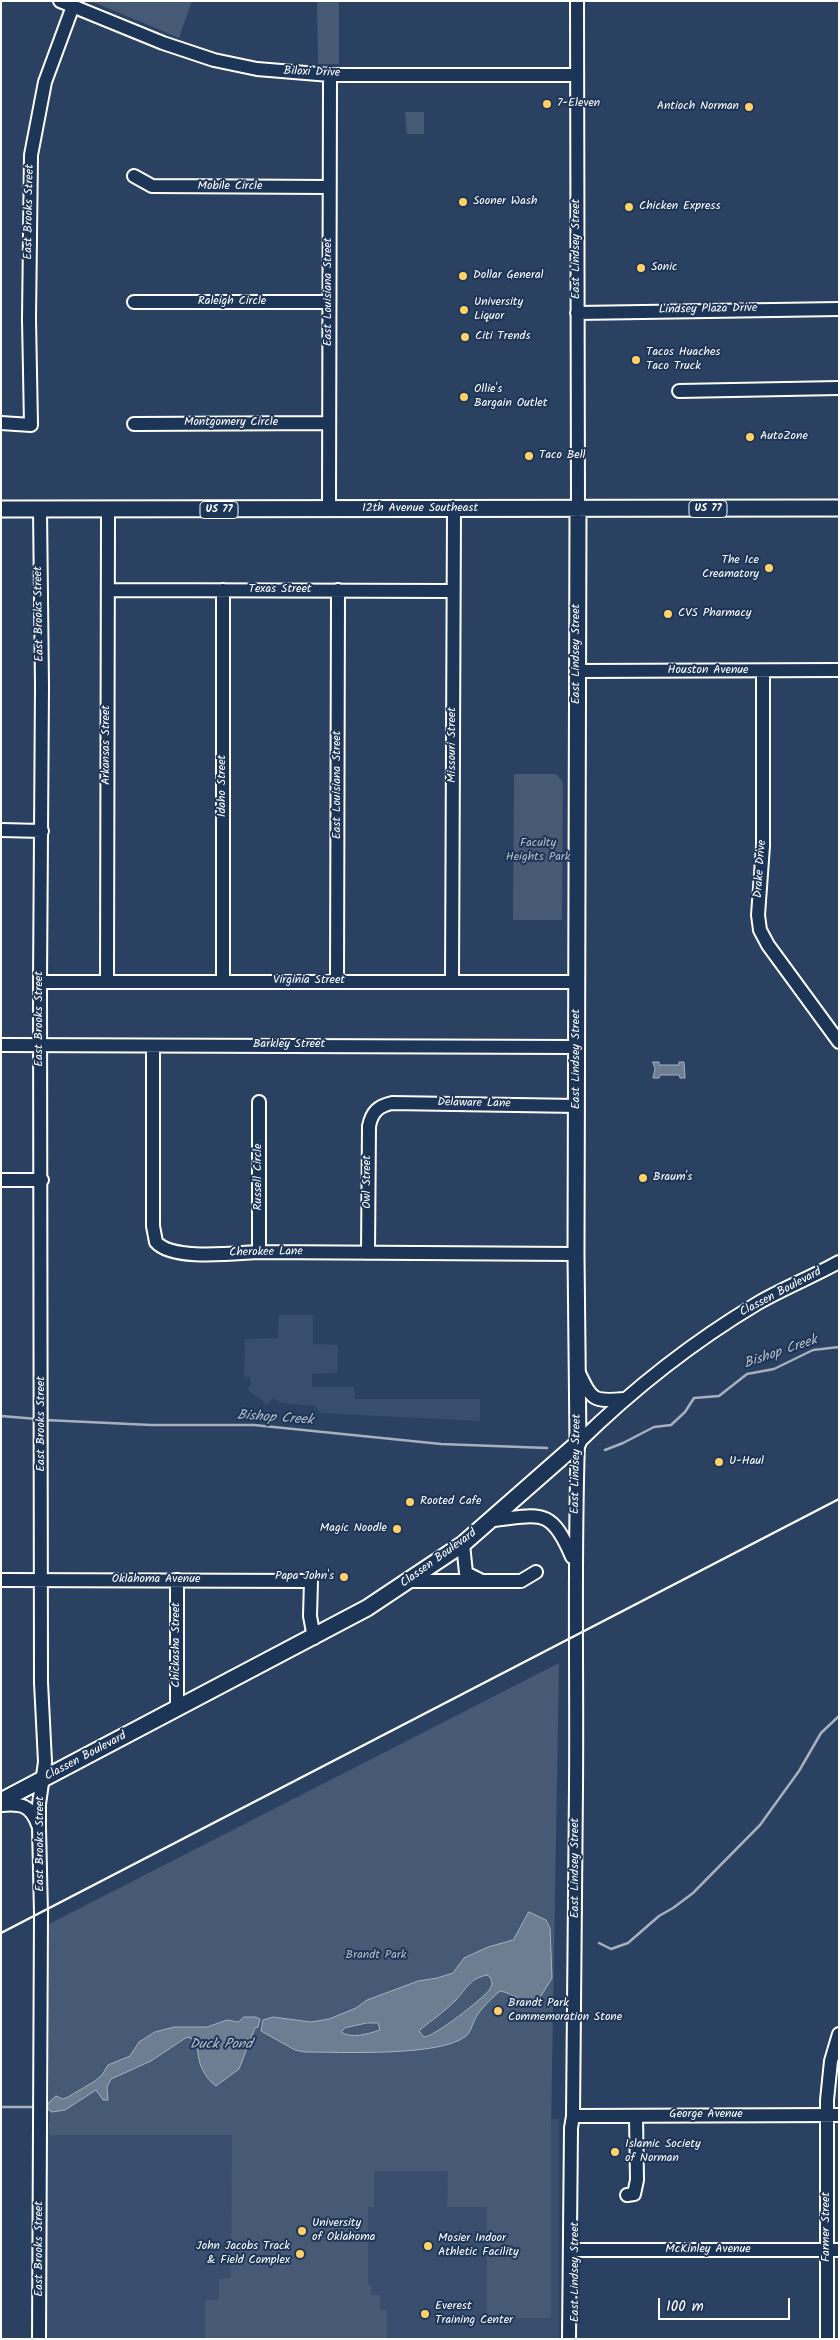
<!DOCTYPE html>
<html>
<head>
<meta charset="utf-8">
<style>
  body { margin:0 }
  #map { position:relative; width:840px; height:2340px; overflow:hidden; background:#2a4161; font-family:Kalam,sans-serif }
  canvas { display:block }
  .frame { position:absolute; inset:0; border:2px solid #fff; pointer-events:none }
  .scale { position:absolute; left:658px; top:2298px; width:132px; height:22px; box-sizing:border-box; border:2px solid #fff; border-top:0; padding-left:6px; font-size:15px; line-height:18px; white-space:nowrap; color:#fff; -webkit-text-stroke:4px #1d3557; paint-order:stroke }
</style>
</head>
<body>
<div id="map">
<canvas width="840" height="2340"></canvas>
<div class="frame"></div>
<div class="scale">100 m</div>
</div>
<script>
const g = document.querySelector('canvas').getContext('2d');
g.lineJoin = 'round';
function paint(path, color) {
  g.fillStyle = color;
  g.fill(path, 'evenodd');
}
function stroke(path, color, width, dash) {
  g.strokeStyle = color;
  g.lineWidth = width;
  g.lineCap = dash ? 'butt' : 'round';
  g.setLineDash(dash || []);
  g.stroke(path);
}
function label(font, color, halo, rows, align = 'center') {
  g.font = font + ' Kalam,sans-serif';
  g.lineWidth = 4;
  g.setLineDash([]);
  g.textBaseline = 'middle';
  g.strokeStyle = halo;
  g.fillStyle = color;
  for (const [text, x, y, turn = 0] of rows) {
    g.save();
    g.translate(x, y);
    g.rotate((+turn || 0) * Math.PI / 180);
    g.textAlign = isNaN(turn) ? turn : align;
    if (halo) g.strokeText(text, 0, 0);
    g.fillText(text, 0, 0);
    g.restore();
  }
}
paint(new Path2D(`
  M279 1315H313V1344L338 1345 337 1373 312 1374V1387H354L355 1399H480V1421L320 1413 315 1406 281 1403 273 1398 267 1405 247 1389 251 1384 250 1377H244L245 1339 278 1338Z
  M559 2119V2339H45L44 2123Z`), '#394e6c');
paint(new Path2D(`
  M91 1H192L179 38Z
  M317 1H339V64H318Z
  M405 112H424V134H407Z
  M514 774H556L563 782 562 920H513Z
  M559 1663 551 2131V2318H487V2207H447L448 2171H374V2207H368V2284L371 2285V2295H380V2310H387V2339H205V2300H219V2279L231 2278 232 2135H49V1924Z`), '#465975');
const water = new Path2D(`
  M653 1062H659V1065H679V1062H684L685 1078H680L679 1075H660L659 1078H653L655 1069Z
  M529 1912 546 1920 550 1928 552 1978 538 2001C520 2005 517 1994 500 1991 491 1999 481 2008 475 2019 472 2025 471 2032 466 2036 441 2057 339 2052 304 2052L295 2050 261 2031 263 2020 273 2017 311 2022 329 2019 356 2008 367 2000 418 1981 437 1978 453 1973 464 1958 488 1947 513 1940ZM487 1975 490 1977C492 1982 493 1984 490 1989 484 1998 434 2037 424 2037L419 2031 421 2029C432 2020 445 2011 455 2001 467 1989 468 1979 487 1975ZM367 2023H378L380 2030C368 2034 351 2039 341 2032L345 2028Z
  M244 2017H256L260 2019 258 2027 255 2028 239 2069 216 2086C202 2076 196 2058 198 2041L187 2037 151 2061 111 2079 107 2087 108 2100H103L96 2090 65 2110 52 2112 47 2109V2104L56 2096 63 2099 68 2097 95 2081 102 2075 108 2065 130 2056 139 2042 155 2032 174 2027H207L227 2020 238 2022Z`);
paint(water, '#6d7d92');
stroke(water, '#a7b1be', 1);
stroke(new Path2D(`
  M1 1416 37 1419
  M45 1420 151 1425H254L441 1444 547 1448
  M605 1450 623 1443 654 1427 671 1425 685 1412 694 1398 719 1396 747 1374 774 1369 813 1350 839 1347
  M599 1943 611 1949 628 1943 659 1916 673 1908 693 1893 760 1825 799 1771 821 1733 839 1716
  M1 2107H37`), '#a7b1be', 2.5);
const minor = new Path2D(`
  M60 1 163 43 214 60 257 69 330 75H577
  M577 1 578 510
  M134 176 152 186 329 187
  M134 302H329
  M577 313 839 309
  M679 391 839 388
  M1 423 31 425 29 319 31 155 45 82 73 6
  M134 424 329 423
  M329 509 330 75
  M108 590 453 591
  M577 671 839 670
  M763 671V846L758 915 760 930 768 945 839 1042
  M1 830 42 831
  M107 981 108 510
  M223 981V590
  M337 981 338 590
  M452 981 454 509
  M40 982H577
  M1 1045 577 1047
  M153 1046V1226L156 1242C172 1261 235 1253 259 1252L576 1254
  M1 1180H42
  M259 1252V1102
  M368 1253 369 1126C372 1112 378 1106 392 1103L577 1106
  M579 1373C592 1400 593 1402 624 1399
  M493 1520C541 1515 551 1507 572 1557
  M463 1544 466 1573 480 1580
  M1 1580 311 1581 310 1616 314 1638
  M177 1580V1709
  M411 1581H521L536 1572
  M1 1805C21 1803 31 1805 38 1825
  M573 2116 839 2115
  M627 2195 634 2194 637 2180 636 2116
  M577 2250H839
  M39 2339 41 1913 39 1827V1804L45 1762 41 1682 40 982 42 686 40 509
  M569 2339 571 2128 573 2116C573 2006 576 1897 576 1787 577 1673 574 1558 578 1443 633 1389 691 1343 758 1303 784 1288 812 1277 839 1262
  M827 2339V2100L831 2061 839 2034`);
const major = new Path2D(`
  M1 509 839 508
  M1 1801 367 1608 463 1544 578 1443 576 1254 578 510`);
stroke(minor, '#fff', 16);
stroke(major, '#fff', 19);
stroke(minor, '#1d3557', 12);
stroke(major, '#1d3557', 15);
stroke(new Path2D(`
  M1 1933 839 1499`), '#fff', 2.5);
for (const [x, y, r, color] of [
  [547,104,5,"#ffd166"],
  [749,107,5,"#ffd166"],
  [463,202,5,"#ffd166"],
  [629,207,5,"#ffd166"],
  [641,268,5,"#ffd166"],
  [463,276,5,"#ffd166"],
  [464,310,5,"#ffd166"],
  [465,337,5,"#ffd166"],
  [636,360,5,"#ffd166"],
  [464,397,5,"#ffd166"],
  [750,437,5,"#ffd166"],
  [529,456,5,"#ffd166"],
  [769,568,5,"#ffd166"],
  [668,614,5,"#ffd166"],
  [643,1178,5,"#ffd166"],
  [719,1462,5,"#ffd166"],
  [410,1502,5,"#ffd166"],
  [397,1529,5,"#ffd166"],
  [344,1577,5,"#ffd166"],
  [498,2011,5,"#ffd166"],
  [615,2152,5,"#ffd166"],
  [302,2231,5,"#ffd166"],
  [428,2246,5,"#ffd166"],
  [300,2254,5,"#ffd166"],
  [425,2314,5,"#ffd166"]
]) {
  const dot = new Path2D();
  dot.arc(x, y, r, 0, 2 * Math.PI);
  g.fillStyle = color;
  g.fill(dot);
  stroke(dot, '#1d3557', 2);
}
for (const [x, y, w] of [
  [708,509,38],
  [219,510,38]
]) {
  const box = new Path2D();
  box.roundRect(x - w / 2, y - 8.5, w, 17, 4);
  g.fillStyle = '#1d3557';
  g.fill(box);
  stroke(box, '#fff', 1);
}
label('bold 11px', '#fff', null, [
  ["US 77",708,509],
  ["US 77",219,510]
]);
label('12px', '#fff', '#1d3557', [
  ["Biloxi Drive",312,73,2],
  ["Mobile Circle",230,187],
  ["East Brooks Street",30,212,-89],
  ["East Lindsey Street",577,249,-90],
  ["East Louisiana Street",329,292,-90],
  ["Raleigh Circle",232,302],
  ["Lindsey Plaza Drive",708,310,-1],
  ["Montgomery Circle",231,423],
  ["12th Avenue Southeast",420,509],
  ["Texas Street",280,590],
  ["East Brooks Street",40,614,-91],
  ["East Lindsey Street",577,654,-90],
  ["Houston Avenue",708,671],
  ["Arkansas Street",107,745,-90],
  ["Missouri Street",453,745,-90],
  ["East Louisiana Street",338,785,-90],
  ["Idaho Street",223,786,-90],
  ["Drake Drive",761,869,-86],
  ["Virginia Street",309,981],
  ["East Brooks Street",40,1019,-90],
  ["Barkley Street",289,1045],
  ["East Lindsey Street",577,1059,-90],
  ["Delaware Lane",474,1104,1],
  ["Russell Circle",259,1177,-90],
  ["Owl Street",368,1182,-90],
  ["Cherokee Lane",266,1253,-1],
  ["Classen Boulevard",781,1293,-28],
  ["East Brooks Street",42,1424,-90],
  ["East Lindsey Street",577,1464,-89],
  ["Classen Boulevard",439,1559,-36],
  ["Oklahoma Avenue",156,1580],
  ["Chickasha Street",177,1645,-90],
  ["Classen Boulevard",86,1757,-28],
  ["East Brooks Street",41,1844,-90],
  ["East Lindsey Street",576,1868,-90],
  ["George Avenue",706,2115],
  ["Farmer Street",827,2227,-90],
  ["East Brooks Street",40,2249,-90],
  ["McKinley Avenue",708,2250],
  ["East Lindsey Street",576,2272,-90]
]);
label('12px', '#fff', '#1d3557', [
  ["7-Eleven",557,104],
  ["Antioch Norman",739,107,"right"],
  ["Sooner Wash",473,202],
  ["Chicken Express",639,207],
  ["Sonic",651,268],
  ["Dollar General",473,276],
  ["University",474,303],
  ["Liquor",474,317],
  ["Citi Trends",475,337],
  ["Tacos Huaches",646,353],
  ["Taco Truck",646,367],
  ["Ollie's",474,390],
  ["Bargain Outlet",474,404],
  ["AutoZone",760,437],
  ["Taco Bell",539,456],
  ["The Ice",759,561,"right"],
  ["Creamatory",759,575,"right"],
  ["CVS Pharmacy",678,614],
  ["Braum's",653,1178],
  ["U-Haul",729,1462],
  ["Rooted Cafe",420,1502],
  ["Magic Noodle",387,1529,"right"],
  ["Papa John's",334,1577,"right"],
  ["Brandt Park",508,2004],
  ["Commemoration Stone",508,2018],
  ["Islamic Society",625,2145],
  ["of Norman",625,2159],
  ["University",312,2224],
  ["of Oklahoma",312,2238],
  ["Mosier Indoor",438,2239],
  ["Athletic Facility",438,2253],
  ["John Jacobs Track",290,2247,"right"],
  ["& Field Complex",290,2261,"right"],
  ["Everest",435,2307],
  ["Training Center",435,2321]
], 'left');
label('12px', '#b5bdc8', '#1d3557', [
  ["Faculty",538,844],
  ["Heights Park",538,858],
  ["Brandt Park",376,1956]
]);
label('italic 14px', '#b6bec8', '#1d3557', [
  ["Bishop Creek",781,1353,-19],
  ["Bishop Creek",275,1419,4],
  ["Duck Pond",221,2046]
]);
</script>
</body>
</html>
